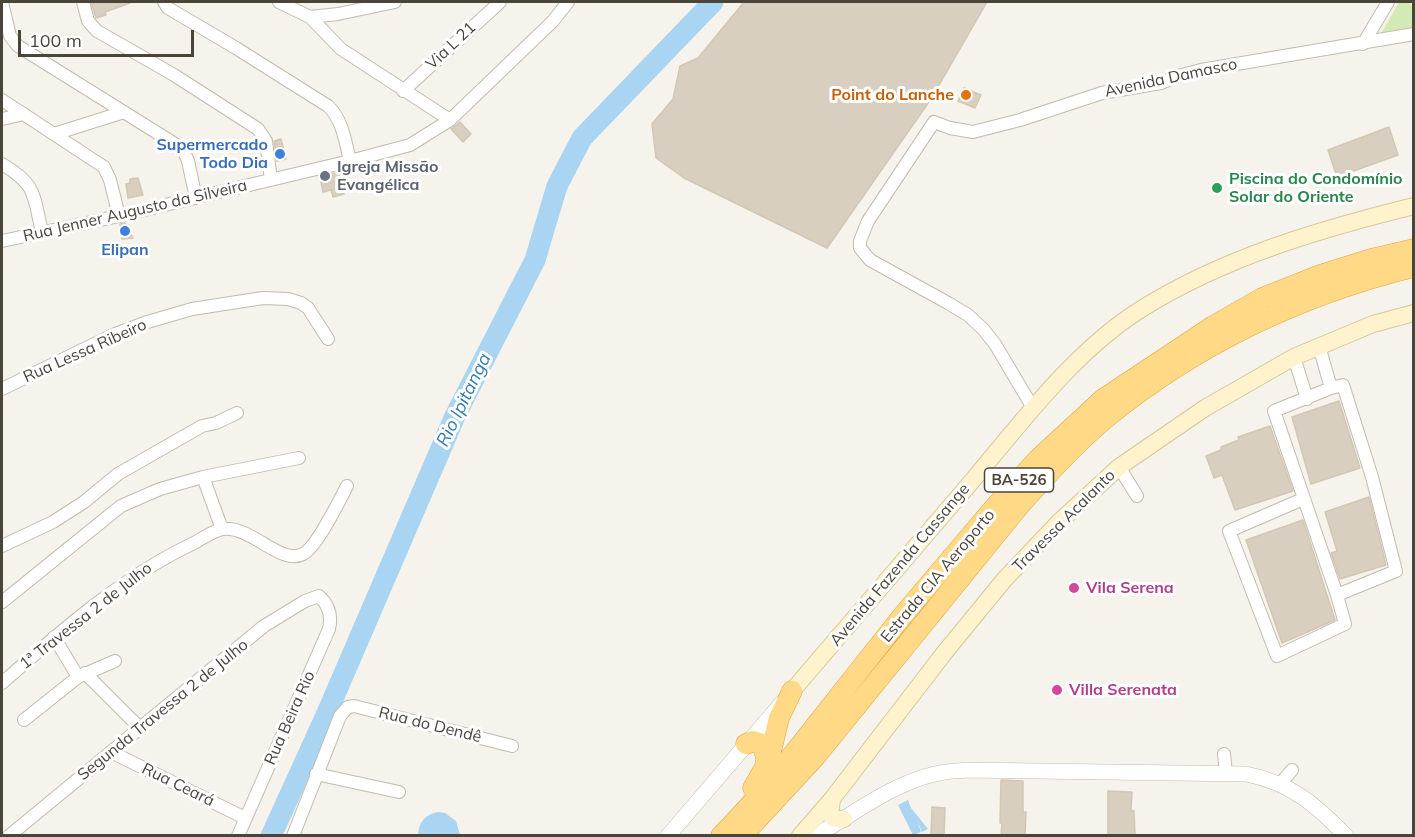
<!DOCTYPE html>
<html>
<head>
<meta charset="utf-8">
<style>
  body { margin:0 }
  #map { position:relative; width:1415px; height:837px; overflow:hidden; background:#f6f3ec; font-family:Mulish,sans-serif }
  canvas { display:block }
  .frame { position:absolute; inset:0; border:3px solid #4b4439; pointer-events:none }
  .scale { position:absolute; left:18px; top:30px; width:176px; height:27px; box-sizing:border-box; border:3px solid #4b4439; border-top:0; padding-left:8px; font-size:18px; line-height:21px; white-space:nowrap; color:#4b4439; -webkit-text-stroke:4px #fff; paint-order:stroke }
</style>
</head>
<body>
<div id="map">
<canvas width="1415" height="837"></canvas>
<div class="frame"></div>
<div class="scale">100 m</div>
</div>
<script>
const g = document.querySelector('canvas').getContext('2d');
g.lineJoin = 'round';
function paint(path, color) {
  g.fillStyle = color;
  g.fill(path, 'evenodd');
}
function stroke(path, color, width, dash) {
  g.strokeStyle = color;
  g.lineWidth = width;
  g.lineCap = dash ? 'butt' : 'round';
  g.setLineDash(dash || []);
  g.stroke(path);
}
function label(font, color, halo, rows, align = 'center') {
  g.font = font + ' Mulish,sans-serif';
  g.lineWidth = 6;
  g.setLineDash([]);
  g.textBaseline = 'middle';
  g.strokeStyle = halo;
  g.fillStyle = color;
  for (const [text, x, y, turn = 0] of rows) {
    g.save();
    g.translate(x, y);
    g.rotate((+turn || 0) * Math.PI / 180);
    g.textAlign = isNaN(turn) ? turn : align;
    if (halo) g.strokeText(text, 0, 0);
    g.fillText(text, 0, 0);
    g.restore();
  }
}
paint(new Path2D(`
  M1399 2H1410L1413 8V29L1380 35Z`), '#d2eab5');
paint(new Path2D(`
  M908 800 911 808 928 829 922 832 917 820 921 832 913 835 898 805Z
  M439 812 445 813 456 821 460 835H418C419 822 425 814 439 812Z`), '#a9d4f2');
stroke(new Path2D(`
  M271 836 327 713 455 416 535 260 557 186 582 138 713 2`), '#a9d4f2', 21);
const building = new Path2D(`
  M91 2H130V3L105 12 106 15 96 18Z
  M744 2H987L931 99 827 248 684 178 656 158 652 124 673 99 680 66 698 58Z
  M964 88 981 95 975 108 958 101Z
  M460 122 471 134 463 142 451 129Z
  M1389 127 1398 155 1337 177 1328 150Z
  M281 139 286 159 277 161 274 141Z
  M339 172 344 194 333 197 331 190 323 192 320 177Z
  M138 178 143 195 128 198 126 184 130 183V179Z
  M125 223 133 238 122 239 120 224Z
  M1339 401 1360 468 1311 484 1292 417Z
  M1270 426 1293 491 1235 510 1222 475 1214 478 1206 456 1221 450V447L1239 440 1238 437Z
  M1369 497 1386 565 1340 579 1331 553 1337 551 1325 512Z
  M1303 520 1335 620 1282 643 1246 540Z
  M1001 780 1023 781V812H1026L1025 836H1001L1002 823H1000Z
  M1108 791 1132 792 1131 810 1134 811 1135 836H1108Z
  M932 807 945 808 944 836H931Z`);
paint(building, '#d8cfc1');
stroke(building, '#d3c7b4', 1.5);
const minor = new Path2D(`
  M2 2 10 36 18 46 183 149 188 161 196 198
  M83 2 88 21 97 31 174 75 258 129 266 141 271 180
  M164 2 168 8 236 48 328 106C343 120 345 141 350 161
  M279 2 310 17 341 49 450 120
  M310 17 338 14 395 2
  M1363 44 1388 2
  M403 91 500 2
  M2 100 104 167 110 180 119 216
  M2 119 24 114
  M54 134 124 112
  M2 164C37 185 33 194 42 232
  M2 241 119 216 350 161 410 145 450 120 553 21 568 2
  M1319 346 1331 388
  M1294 357 1307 399
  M1343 385 1372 477 1396 571 1337 595 1274 411 1331 388Z
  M2 389 115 334 144 323 192 309 263 298 288 299 301 303 308 308 328 339
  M1033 408 995 344 983 329 968 315 948 303 870 260 860 248V241L868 221 934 122 950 128 973 132 1020 120 1102 93 1161 83 1178 76 1201 70 1414 34
  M1119 467 1137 496
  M203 477 222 529
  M1303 499 1229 531 1277 656 1345 624 1337 595
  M2 546 53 522 84 502 118 474 202 426 216 423 237 413
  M2 602 121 506 160 489 203 477 299 458
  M54 637 78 677
  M85 673 141 729
  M2 683C61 631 122 577 194 543 202 539 214 530 223 529 252 526 281 566 303 554 317 547 339 501 347 486
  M24 720 78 677 115 661
  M111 752 245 818
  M1224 754 1226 773
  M316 774 399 792
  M1280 784 1292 770
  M9 836 264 626 305 601 319 596C329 605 332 616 329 629L238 836
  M293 836 340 716 348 707 354 706 512 746`);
const tertiary = new Path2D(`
  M668 836 781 704
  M815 836C854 814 891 784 935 774 946 771 957 771 968 770L1246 774C1291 783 1315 804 1346 836`);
const secondary = new Path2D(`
  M792 691C852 621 912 551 972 481 1022 422 1076 349 1143 308 1225 257 1321 229 1414 206
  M832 799 830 815 835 819H844
  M800 836 832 799 945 652 1004 580 1059 522 1119 467 1205 408 1294 357 1373 324 1414 313`);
const trunk = new Path2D(`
  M746 744 753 741 762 744 766 757 765 767
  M753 788 769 760 779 718 792 691
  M721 836 767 787 904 614 999 502 1038 459 1103 399 1213 326 1262 298 1320 275 1371 259 1414 249
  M742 836 816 756 1020 505C1047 475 1075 444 1106 418 1197 344 1300 295 1414 267`);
stroke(minor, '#c2bbae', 14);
stroke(tertiary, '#c2bbae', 16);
stroke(secondary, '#d6c79b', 18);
stroke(trunk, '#e0a43c', 21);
stroke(minor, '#fff', 12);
stroke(tertiary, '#fff', 15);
stroke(secondary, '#fff3cd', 16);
stroke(trunk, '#ffd985', 20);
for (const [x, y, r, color] of [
  [966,95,6,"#e8710a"],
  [280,154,6,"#3f7fe0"],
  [325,176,6,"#6b7280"],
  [1217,188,6,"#2e9e5b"],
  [125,231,6,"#3f7fe0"],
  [1074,588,6,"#d1479c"],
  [1057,690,6,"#d1479c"]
]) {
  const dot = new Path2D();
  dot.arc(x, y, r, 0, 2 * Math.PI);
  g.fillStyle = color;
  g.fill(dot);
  stroke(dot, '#fff', 2);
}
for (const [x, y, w] of [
  [1019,480,69]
]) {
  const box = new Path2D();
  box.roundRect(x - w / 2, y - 12, w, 24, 4.5);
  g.fillStyle = '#fff';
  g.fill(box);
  stroke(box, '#4b4439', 1.5);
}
label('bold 15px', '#4b4439', null, [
  ["BA-526",1019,480]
]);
label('16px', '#4b4439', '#fff', [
  ["Via L 21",451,46,-43],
  ["Avenida Damasco",1171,78,-12],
  ["Rua Jenner Augusto da Silveira",135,211,-13],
  ["Rua Lessa Ribeiro",85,351,-24],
  ["Travessa Acalanto",1064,521,-45],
  ["Avenida Fazenda Cassange",900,565,-50],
  ["Estrada CIA Aeroporto",938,576,-50],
  ["1ª Travessa 2 de Julho",86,616,-38],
  ["Segunda Travessa 2 de Julho",163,710,-39],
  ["Rua Beira Rio",290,718,-66],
  ["Rua do Dendê",430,725,14],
  ["Rua Ceará",178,785,26]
]);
label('bold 16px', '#c56008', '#fff', [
  ["Point do Lanche",954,95]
], 'right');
label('bold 16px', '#366cbe', '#fff', [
  ["Supermercado",268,145],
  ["Todo Dia",268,163],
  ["Elipan",125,250,"center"]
], 'right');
label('bold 16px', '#5b616d', '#fff', [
  ["Igreja Missão",337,167],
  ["Evangélica",337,185]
], 'left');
label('bold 16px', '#27864d', '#fff', [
  ["Piscina do Condomínio",1229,179],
  ["Solar do Oriente",1229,197]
], 'left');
label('bold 16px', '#b23c85', '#fff', [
  ["Vila Serena",1086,588],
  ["Villa Serenata",1069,690]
], 'left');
label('italic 18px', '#2e7ab2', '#fff', [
  ["Rio Ipitanga",464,400,-64]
]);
</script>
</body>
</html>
